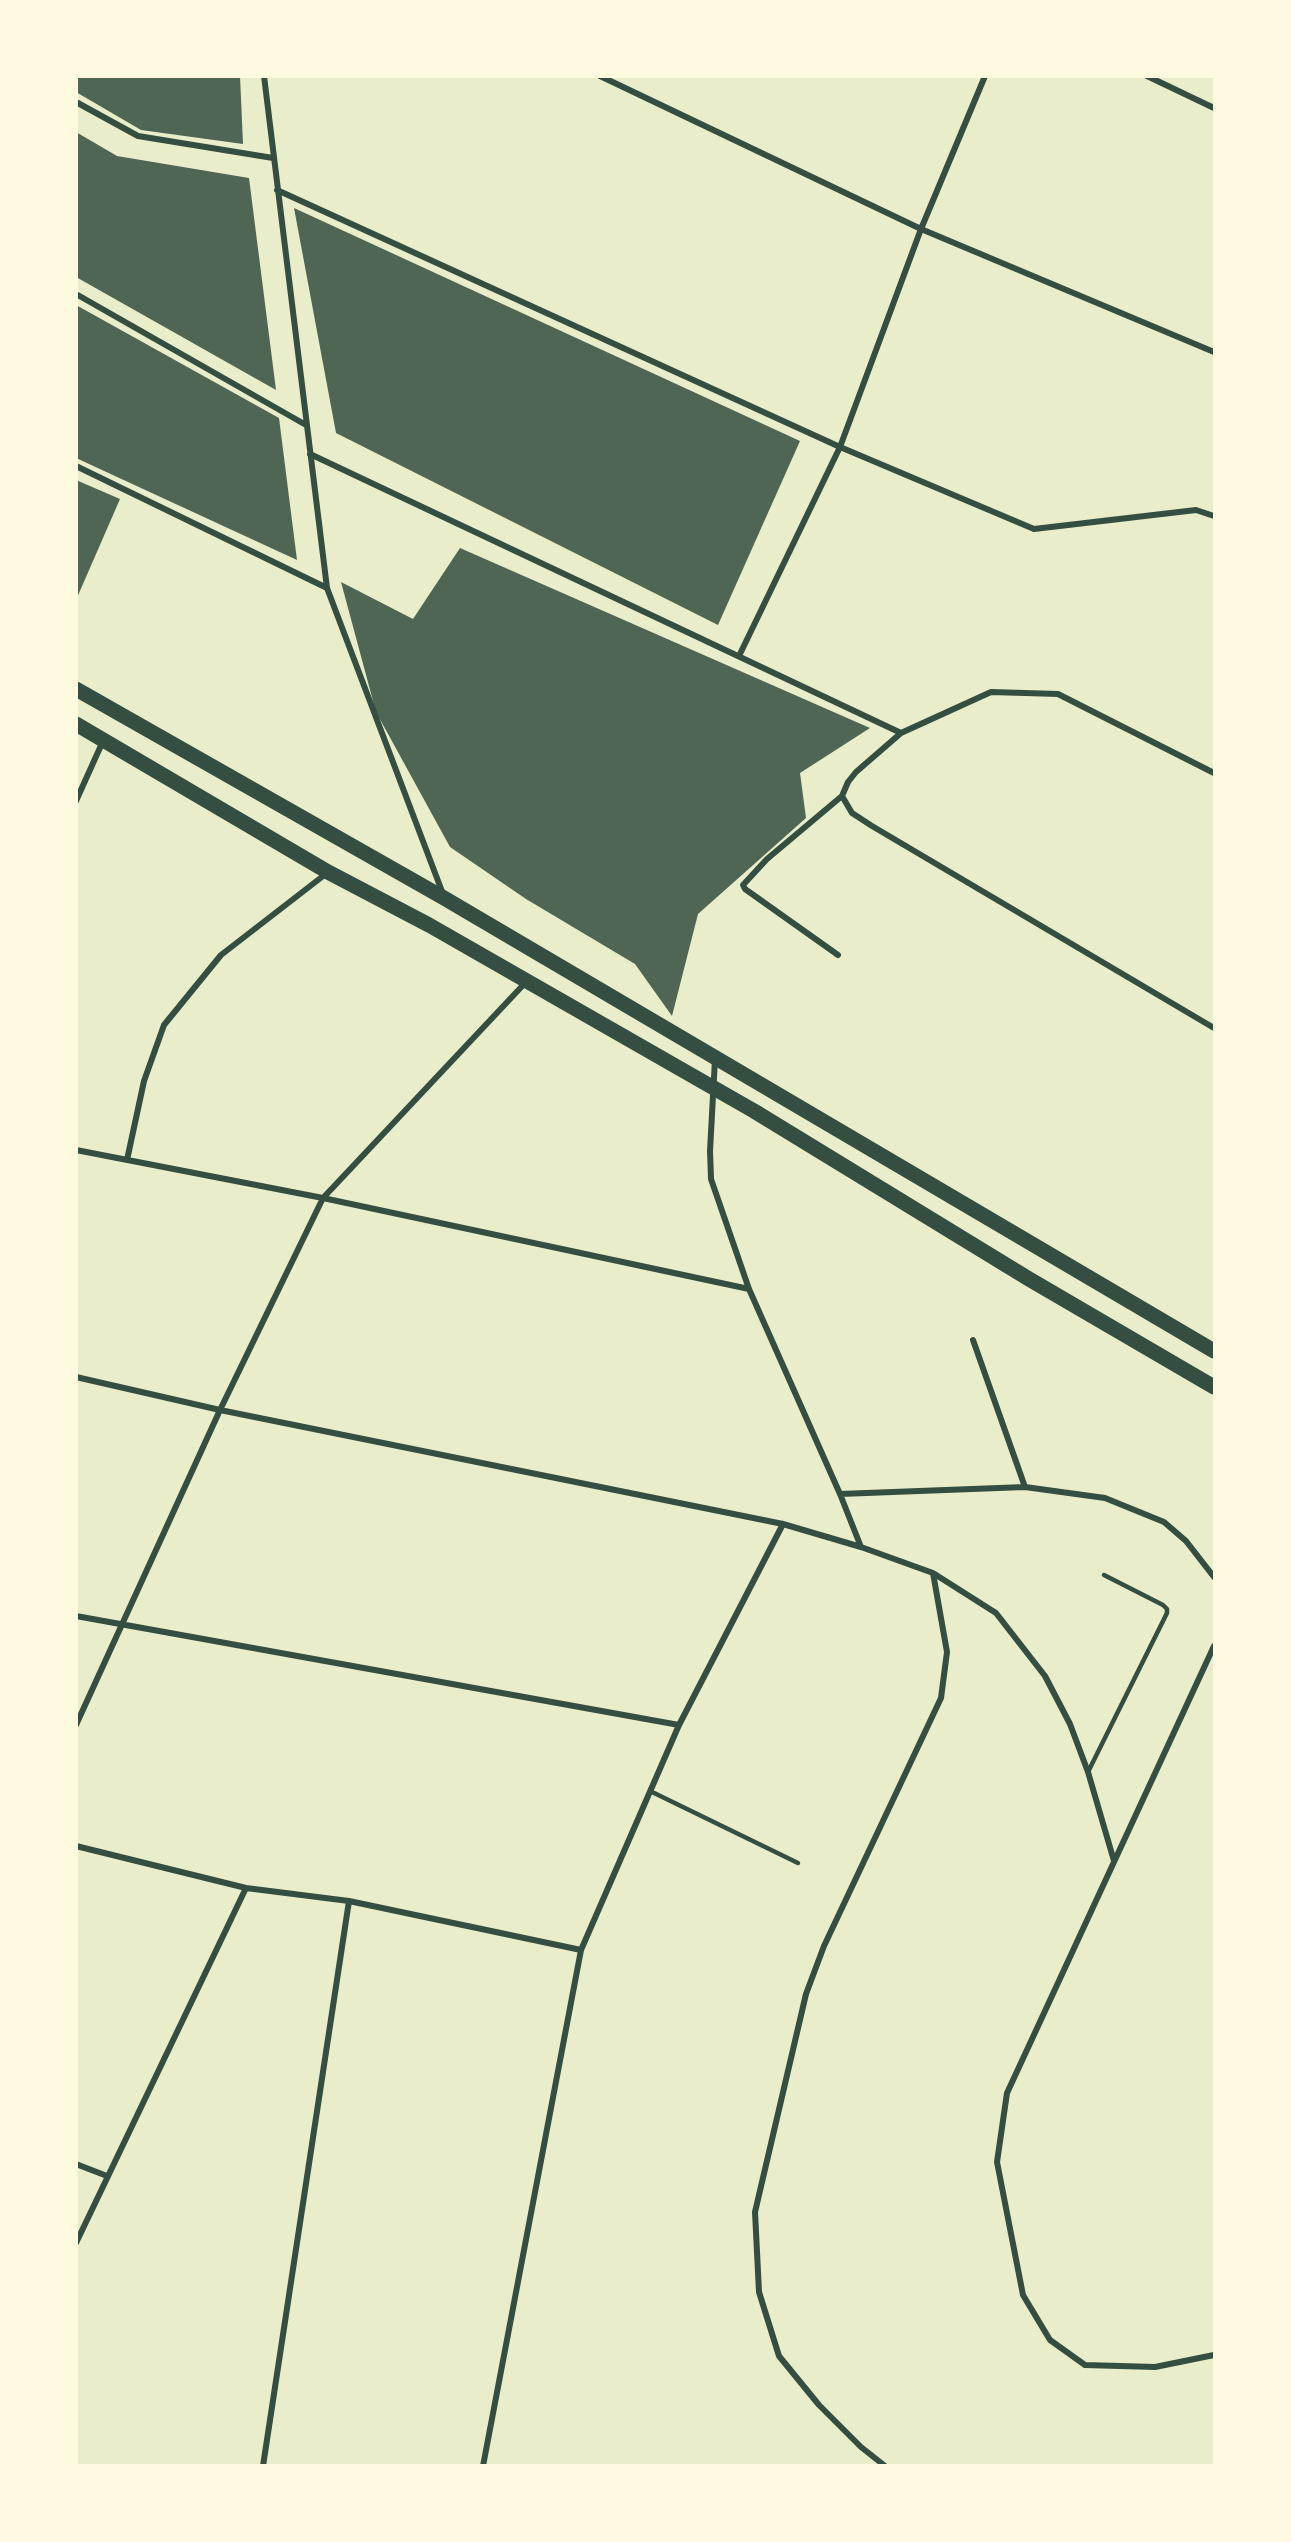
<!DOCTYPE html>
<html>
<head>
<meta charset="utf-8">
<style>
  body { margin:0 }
  #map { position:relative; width:1291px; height:2542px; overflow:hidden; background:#e9edc9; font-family:"IBM Plex Sans",sans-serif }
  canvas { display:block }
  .frame { position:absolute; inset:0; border:78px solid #fefae0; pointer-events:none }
</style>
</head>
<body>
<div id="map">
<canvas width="1291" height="2542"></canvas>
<div class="frame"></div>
</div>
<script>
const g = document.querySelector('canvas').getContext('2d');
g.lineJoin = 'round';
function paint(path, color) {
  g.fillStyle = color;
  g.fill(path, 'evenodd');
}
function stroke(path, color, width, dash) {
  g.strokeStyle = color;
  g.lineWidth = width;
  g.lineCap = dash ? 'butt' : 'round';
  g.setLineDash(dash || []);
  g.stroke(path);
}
paint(new Path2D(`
  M76 76H240L243 144 141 130 76 92Z
  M76 132 117 156 249 178 276 390 76 277Z
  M294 208 800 441 718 625 336 433Z
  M76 305 279 418 297 560 76 458Z
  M76 480 120 499 76 600Z
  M460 548 870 728 800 773 806 818 698 914 672 1016 635 964 526 899 450 847 376 712 341 582 413 619Z`), '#4f6655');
stroke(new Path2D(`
  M1088 1772 1167 1613V1609L1163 1605 1104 1575
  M650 1791 798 1863`), '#344e41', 4.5);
stroke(new Path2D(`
  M264 76 327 588 443 894
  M600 76 921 229 1214 352
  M1147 76 1214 108
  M76 102 138 136 273 158
  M277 190 840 447 1034 529 1196 510 1214 516
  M76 294 306 425
  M310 454 901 733
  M76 466 327 588
  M739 656 840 447 921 229 985 76
  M1214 773 1058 694 991 692 901 733 856 772 848 782 842 796 852 813 872 826 1214 1028
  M76 801 103 741
  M838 955 745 889 743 885 767 859 842 796
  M715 1059 710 1151 711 1179 749 1289 840 1494 861 1547
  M76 1150 323 1198 749 1289
  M127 1160 144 1081 164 1025 221 955 327 873
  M973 1340 1025 1487
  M76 1377 220 1410 783 1524 861 1547 933 1573 996 1613 1045 1676 1070 1724 1088 1772 1114 1861
  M840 1494 1025 1487 1105 1498 1164 1522 1186 1541 1214 1577
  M76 1616 679 1725
  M1214 1646 1007 2093 997 2162 1023 2295 1050 2340 1085 2365 1155 2367 1214 2355
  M76 1725 220 1410 323 1198 526 982
  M76 1846 246 1888 349 1901 581 1950
  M76 2164 107 2176
  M76 2243 246 1888
  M263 2466 349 1901
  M483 2466 581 1950 679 1725 783 1524
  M885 2466 861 2447 819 2405 779 2356 759 2292 755 2212 806 1994 824 1946 941 1698 947 1652 933 1573`), '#344e41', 6);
stroke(new Path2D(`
  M76 689 444 898 1214 1351
  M76 724 328 872 429 925 754 1111 1029 1279 1214 1387`), '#344e41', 15);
</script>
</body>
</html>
